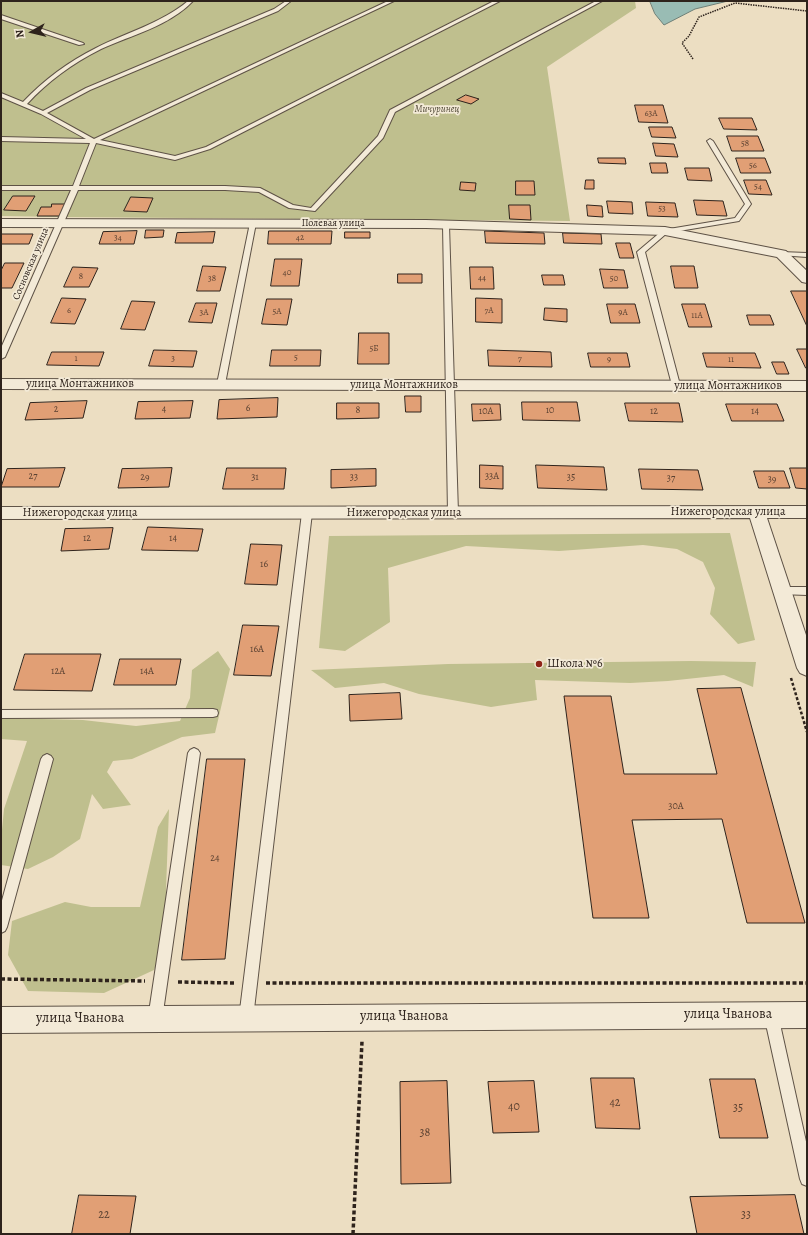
<!DOCTYPE html>
<html>
<head>
<meta charset="utf-8">
<style>
  body { margin:0 }
  #map { position:relative; width:808px; height:1235px; overflow:hidden; background:#ecdec2; font-family:Alegreya,serif }
  canvas { display:block }
  .frame { position:absolute; inset:0; border:2px solid #2e231c; pointer-events:none }
  .north { position:absolute; left:12px; top:12px; width:40px; height:40px; -webkit-text-stroke:3px #f3ead7; paint-order:stroke; rotate:262deg; font-size:11px; font-weight:700; line-height:16px; text-align:center; color:#2e231c }
  .north::after { content:''; display:block; margin:auto; width:14px; height:18px; background:#2e231c; clip-path:polygon(50% 0,100% 100%,50% 72%,0 100%) }
</style>
</head>
<body>
<div id="map">
<canvas width="808" height="1235"></canvas>
<div class="frame"></div>
<div class="north">N</div>
</div>
<script>
const g = document.querySelector('canvas').getContext('2d');
g.lineJoin = 'round';
function paint(path, color) {
  g.fillStyle = color;
  g.fill(path, 'evenodd');
}
function stroke(path, color, width, dash) {
  g.strokeStyle = color;
  g.lineWidth = width;
  g.lineCap = dash ? 'butt' : 'round';
  g.setLineDash(dash || []);
  g.stroke(path);
}
function label(font, color, halo, rows, align = 'center') {
  g.font = font + ' Alegreya,serif';
  g.lineWidth = 3.5;
  g.setLineDash([]);
  g.textBaseline = 'middle';
  g.strokeStyle = halo;
  g.fillStyle = color;
  for (const [text, x, y, turn = 0] of rows) {
    g.save();
    g.translate(x, y);
    g.rotate((+turn || 0) * Math.PI / 180);
    g.textAlign = isNaN(turn) ? turn : align;
    if (halo) g.strokeText(text, 0, 0);
    g.fillText(text, 0, 0);
    g.restore();
  }
}
paint(new Path2D(`
  M1 1H635L636 8 547 67 570 221 63 217 1 216Z
  M730 533 755 640 738 644 710 614 715 588 703 562 677 549 643 545 559 551 466 546 388 568 390 622 345 651 319 648 329 536Z
  M218 651 230 669 215 733 182 737 132 759 113 761 107 772 131 805 103 809 92 794 80 839 53 857 28 869 1 865V840L4 809 27 741 1 739V718L83 720 136 726 180 721 190 698 192 670Z
  M691 661 756 662 753 687 724 675 668 681 630 683 535 680 537 700 491 707 419 694 384 683 335 688 311 670 448 664Z
  M169 809 166 889 170 936 154 970 104 993 28 991 8 955 12 921 65 902 91 907H140L158 827Z`), '#bfbf8e');
const water = new Path2D(`
  M650 1H728L695 9 664 25 655 14Z`);
paint(water, '#99bcb4');
stroke(water, '#6e7f77', 1);
const building = new Path2D(`
  M466 95 479 99 471 104 457 100Z
  M635 105H663L668 123 639 122Z
  M719 118H752L757 130 724 129Z
  M649 127H672L676 138 652 137Z
  M727 136H758L764 151H732Z
  M653 143 674 144 678 157 656 156Z
  M598 158H625L626 164 599 163Z
  M736 158H765L771 173H741Z
  M650 163H666L668 173H652Z
  M685 168H709L712 181 688 180Z
  M586 180H594V189H585Z
  M744 180H766L772 195 749 194Z
  M516 181H534L535 195H516Z
  M461 182 476 183 475 191 460 190Z
  M13 196H35L26 211 4 210Z
  M131 197 153 198 147 212 124 211Z
  M694 200 723 201 727 216 697 215Z
  M607 201 632 202 633 214 609 213Z
  M646 202 675 203 678 217 648 216Z
  M52 204H67L62 216H37L41 207H51Z
  M509 205H530L531 220 510 219Z
  M587 205 602 206 603 217 588 216Z
  M146 230H164L163 237 145 238Z
  M137 231 134 244H99L103 232Z
  M269 231H332L331 244H268Z
  M485 231 544 233 545 244 486 243Z
  M215 232 213 243H175L177 233Z
  M345 232H370V238H345Z
  M563 233 601 234 602 244 564 243Z
  M1 234H33L29 244H1Z
  M616 243H630L634 258H620Z
  M275 259H302L299 286H271Z
  M5 263H24L12 288H1V271Z
  M203 266 226 267 220 291H197Z
  M671 266H694L698 288H675Z
  M73 267 98 268 89 287H64Z
  M470 267H493L494 289H471Z
  M600 269 624 270 628 288H604Z
  M398 274H422V283H398Z
  M542 275H563L565 285H544Z
  M791 291H807V326Z
  M62 298 86 299 75 324 51 323Z
  M476 298 502 299V323L476 322Z
  M267 299H292L287 325 262 324Z
  M132 301 155 302 145 330 121 329Z
  M196 303H217L212 323 189 322Z
  M607 304H635L640 323H611Z
  M682 304H705L712 327H689Z
  M545 308 567 309V322L544 320Z
  M747 315H770L774 325H750Z
  M359 333H389V364H358Z
  M797 349H807V368H806Z
  M154 350 197 351 193 367 149 366Z
  M272 350H321L320 366H270Z
  M488 350 551 352 552 367 489 366Z
  M52 352H104L99 366 47 365Z
  M588 353H627L630 367H591Z
  M703 353H755L761 368 707 367Z
  M772 362H784L789 374H777Z
  M405 396H421V412H406Z
  M278 398 277 417 217 419 219 400Z
  M87 401 83 418 25 420 30 403Z
  M193 401 190 418 135 419 138 402Z
  M522 402H577L580 421 523 420Z
  M337 403H379V418L337 419Z
  M625 403H679L683 422 629 421Z
  M472 404H500L501 420 473 421Z
  M726 404H777L784 421H732Z
  M480 465 503 466V489L480 488Z
  M536 465 604 467 607 490 538 488Z
  M65 468 59 487H1L7 469Z
  M172 468 169 487 118 488 122 469Z
  M227 468H286L284 489H223Z
  M790 468H807V489L796 488Z
  M376 469V486L331 488V470Z
  M639 469 698 470 703 490 642 489Z
  M754 471H784L790 488H759Z
  M148 527 203 529 198 551 142 550Z
  M113 528 109 549 61 551 65 529Z
  M251 544 282 545 277 585 245 584Z
  M243 625 279 626 271 676 234 675Z
  M25 654H101L92 691 14 690Z
  M120 659H181L176 685H114Z
  M741 688 805 923H747L722 819 632 820 649 918H593L564 696H611L624 774H717L697 689Z
  M400 693 402 719 350 721 349 695Z
  M207 759H245L225 959 182 960Z
  M591 1078H634L640 1129 596 1128Z
  M710 1079H755L768 1138H720Z
  M447 1081 451 1183 401 1184 400 1082Z
  M534 1081 539 1132 493 1133 488 1082Z
  M79 1195 136 1196 130 1234H72Z
  M795 1195 804 1234H697L690 1197Z`);
paint(building, '#e19f75');
stroke(building, '#2e231c', 1);
const lane = new Path2D(`
  M188 1H193C169 26 132 35 101 49 73 63 48 81 27 104L43 111 86 88 274 9 286 1H291L278 11 90 90 47 113 94 139 388 1H394L100 140 175 156 206 147 494 1H500L210 149 175 160 96 143 79 186H225L260 188 293 205 311 208 378 136 390 110 596 1H602L395 112 383 138 315 211 289 208 259 192 225 190H78L5 357 1 359V348L71 190H1V186H73L90 143 1 141V137L86 139 41 114 1 97V93L23 102C44 80 68 62 96 48 127 32 160 24 188 1Z
  M1 15 83 43 84 44 79 45 1 19Z
  M710 139 713 141 751 204 739 221 667 233 645 252 680 385 676 387 672 385 637 252 663 230 735 218 745 204 707 141Z
  M253 221 256 223 225 384 221 386 217 384 250 223Z
  M446 223 449 225 458 513 453 516 448 513 443 225Z
  M781 252 807 253V257L779 255V253Z
  M307 510 312 513 253 1018 251 1023 246 1025 241 1023 239 1018 302 513Z
  M782 587H807V595L779 594 777 591Z
  M213 709 217 710 218 713 217 716 213 717 1 718V710Z
  M194 748 198 750 200 753 162 1019 160 1024 155 1026 150 1024 148 1019 188 753 190 750Z
  M47 754 51 756 53 759 7 927 5 931 1 933V904L41 759 43 756Z
  M771 1008 776 1010 778 1015 807 1146V1186L802 1184 800 1179 764 1015 766 1010Z`);
const street = new Path2D(`
  M1 219 426 220 665 227 786 251 807 271V283L802 282 777 257 665 235 426 228 1 227Z
  M1 379 807 381V391L1 389Z
  M807 506V518H767L807 638V676L800 673 797 668 750 518 1 519V507Z
  M807 1002V1028L1 1033V1007Z`);
stroke(lane, '#5e5246', 2);
stroke(street, '#5e5246', 2);
stroke(new Path2D(`
  M693 59 682 43 689 36 699 17 735 3 807 11`), '#2e231c', 1.5, [1.5, 1]);
stroke(new Path2D(`
  M791 678 807 732`), '#2e231c', 2.5, [3, 2]);
stroke(new Path2D(`
  M1 979 145 981
  M178 982 235 983
  M266 983H807
  M353 1234 362 1041`), '#2e231c', 3.5, [4, 2.5]);
paint(lane, '#f3ead7');
paint(street, '#f3ead7');
for (const [x, y, r, color] of [
  [539,664,4,"#8f2418"]
]) {
  const dot = new Path2D();
  dot.arc(x, y, r, 0, 2 * Math.PI);
  g.fillStyle = color;
  g.fill(dot);
  stroke(dot, '#f3ead7', 1.5);
}
label('9px', '#5b4232', null, [
  ["63А",651,114],
  ["58",745,144],
  ["56",753,166],
  ["54",758,187],
  ["53",662,209],
  ["34",118,238],
  ["42",300,238],
  ["40",287,273],
  ["8",81,277],
  ["44",482,278],
  ["38",212,279],
  ["50",614,279],
  ["6",69,311],
  ["7А",489,311],
  ["5А",277,312],
  ["3А",204,313],
  ["9А",623,313],
  ["11А",697,316],
  ["5Б",374,349],
  ["5",296,358],
  ["1",76,359],
  ["3",173,359],
  ["7",520,359],
  ["9",609,360],
  ["11",731,360]
]);
label('italic 10px', '#524a38', '#f3ead7', [
  ["Мичуринец",437,110]
]);
label('10px', '#2e231c', '#f3ead7', [
  ["Полевая улица",333,224],
  ["Сосновская улица",31,264,-67]
]);
label('10px', '#5b4232', null, [
  ["6",248,409],
  ["2",56,410],
  ["4",164,410],
  ["8",358,411],
  ["10",550,411],
  ["10А",486,412],
  ["12",654,412],
  ["14",755,412],
  ["27",33,477],
  ["33А",492,477],
  ["29",145,478],
  ["31",255,478],
  ["33",354,478],
  ["35",571,478],
  ["37",671,479],
  ["39",772,480],
  ["12",87,539],
  ["14",173,539],
  ["16",264,565],
  ["16А",257,650],
  ["12А",58,672],
  ["14А",147,672],
  ["30А",676,807],
  ["24",215,859]
]);
label('12px', '#2e231c', '#f3ead7', [
  ["улица Монтажников",80,384],
  ["улица Монтажников",404,385],
  ["улица Монтажников",728,386],
  ["Нижегородская улица",728,512],
  ["Нижегородская улица",80,513],
  ["Нижегородская улица",404,513]
]);
label('12px', '#2e231c', '#f3ead7', [
  ["Школа №6",547,664]
], 'left');
label('12px', '#5b4232', null, [
  ["42",615,1103],
  ["40",514,1107],
  ["35",738,1108],
  ["38",425,1133],
  ["22",104,1215],
  ["33",746,1215]
]);
label('14px', '#2e231c', '#f3ead7', [
  ["улица Чванова",728,1015],
  ["улица Чванова",404,1017],
  ["улица Чванова",80,1019]
]);
</script>
</body>
</html>
